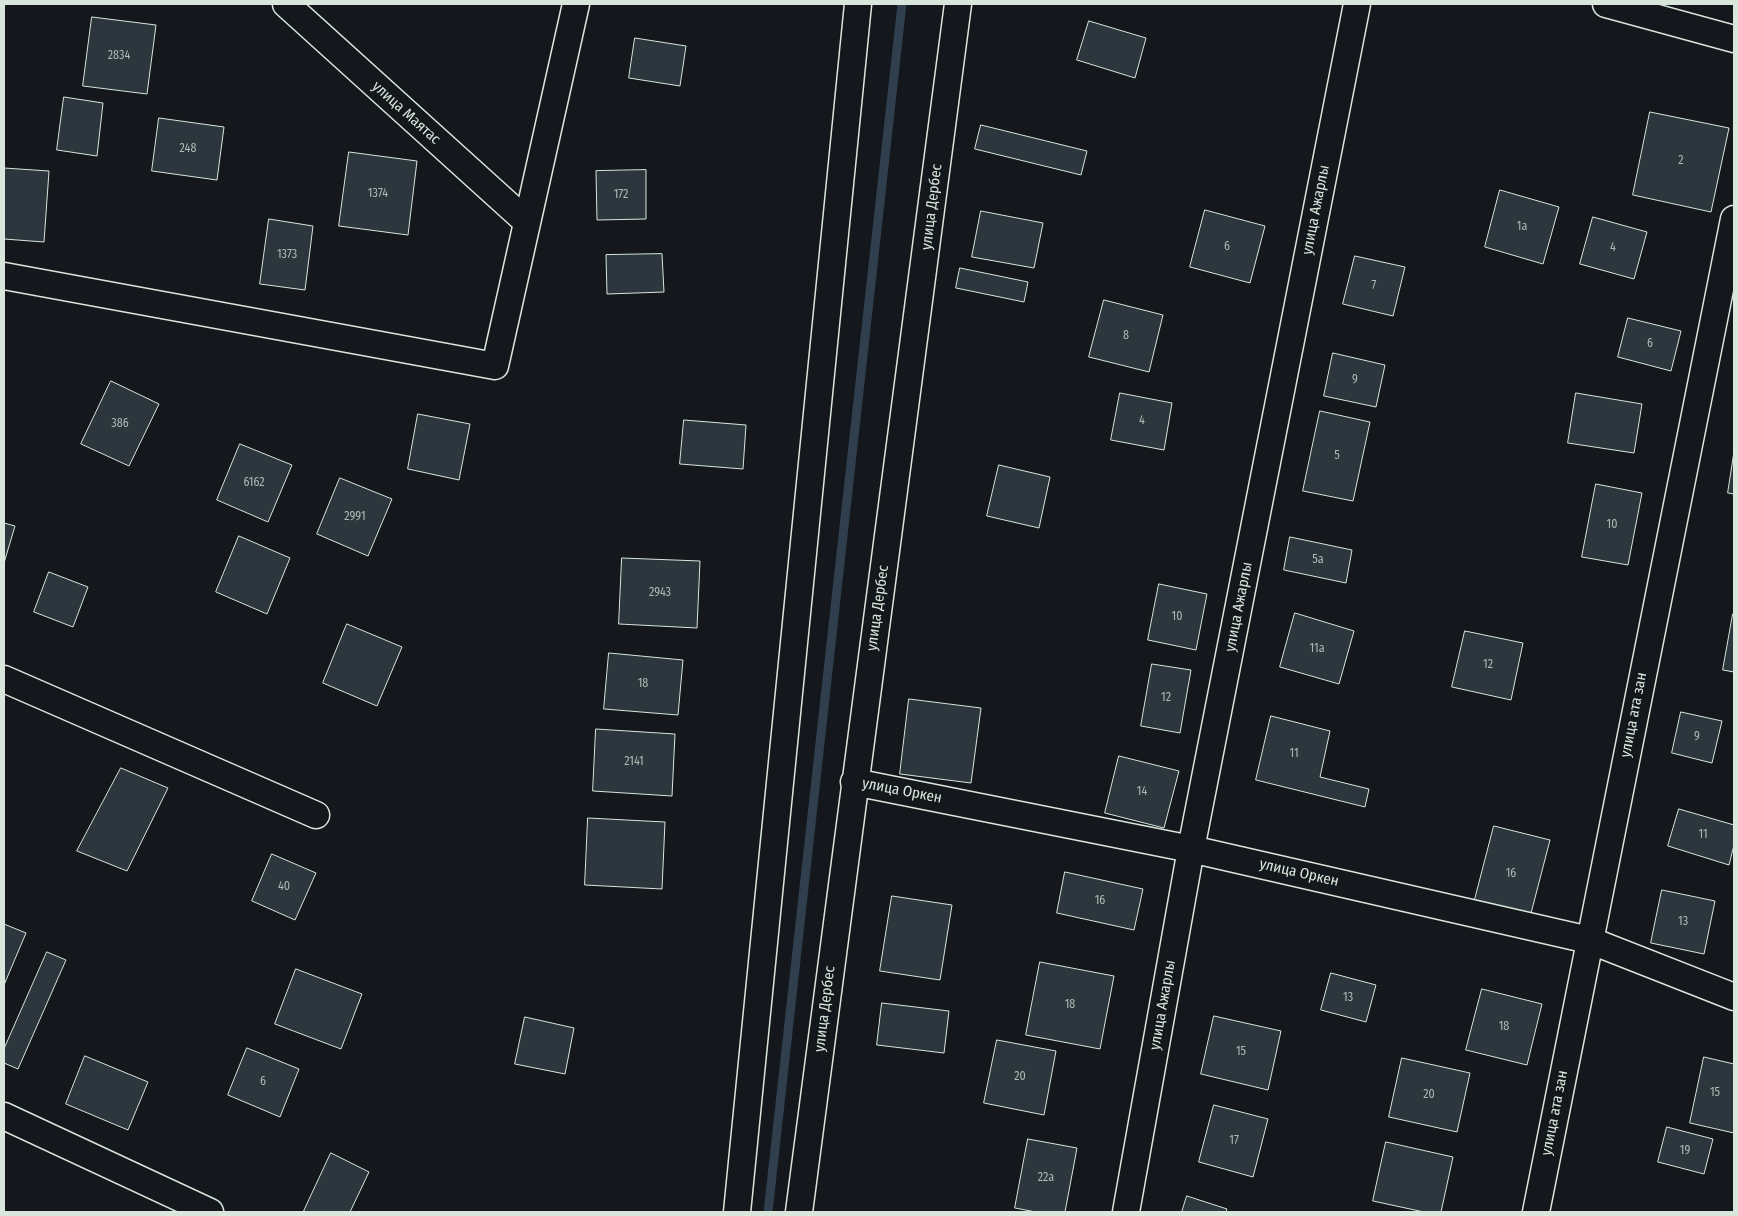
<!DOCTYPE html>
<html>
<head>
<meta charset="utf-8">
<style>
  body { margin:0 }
  #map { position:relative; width:1738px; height:1216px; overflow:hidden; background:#14181c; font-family:"Fira Sans Condensed",sans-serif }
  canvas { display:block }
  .frame { position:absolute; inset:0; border:5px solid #d8e6dc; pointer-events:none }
</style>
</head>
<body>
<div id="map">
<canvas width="1738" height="1216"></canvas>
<div class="frame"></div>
</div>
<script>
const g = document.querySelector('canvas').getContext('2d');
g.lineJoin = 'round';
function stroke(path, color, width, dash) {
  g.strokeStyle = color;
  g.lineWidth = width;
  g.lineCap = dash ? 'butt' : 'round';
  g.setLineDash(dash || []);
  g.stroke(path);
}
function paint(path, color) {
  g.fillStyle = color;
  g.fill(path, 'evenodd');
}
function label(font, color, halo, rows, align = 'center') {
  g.font = font + ' "Fira Sans Condensed",sans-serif';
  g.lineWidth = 4;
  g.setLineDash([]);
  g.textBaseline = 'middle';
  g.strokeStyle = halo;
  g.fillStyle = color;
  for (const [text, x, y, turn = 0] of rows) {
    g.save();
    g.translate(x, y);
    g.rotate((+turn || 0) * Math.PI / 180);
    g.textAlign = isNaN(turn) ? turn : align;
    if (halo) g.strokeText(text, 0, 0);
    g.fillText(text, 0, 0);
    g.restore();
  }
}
stroke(new Path2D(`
  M768 1212 902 4`), '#2f3f4d', 9);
const building = new Path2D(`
  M92 17 156 25 147 94 83 86Z
  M1089 21 1146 38 1135 78 1077 60Z
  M635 38 686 46 680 86 629 78Z
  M64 97 103 103 97 156 57 150Z
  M1650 112 1729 128 1711 212 1633 195Z
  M159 118 224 127 217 180 152 171Z
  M981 125 1087 151 1081 175 975 149Z
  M349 152 417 161 408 235 339 226Z
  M4 168 49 171 44 242 4 239Z
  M646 170V219L597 220 596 171Z
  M1500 190 1559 207 1543 264 1485 247Z
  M1205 210 1265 226 1250 283 1190 267Z
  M981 211 1043 223 1034 268 972 257Z
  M1593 217 1647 232 1634 279 1580 264Z
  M269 219 313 226 305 290 260 284Z
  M662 254 664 292 607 294 606 255Z
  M1355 256 1405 267 1393 316 1343 304Z
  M960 268 1028 282 1024 302 956 288Z
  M1104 300 1163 315 1149 372 1089 357Z
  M1628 318 1681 331 1671 371 1618 357Z
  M1333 353 1385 365 1376 407 1324 396Z
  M111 381 159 404 129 466 81 444Z
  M1120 393 1172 403 1164 450 1111 440Z
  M1576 393 1642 404 1634 453 1568 443Z
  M1320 411 1370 422 1353 501 1303 491Z
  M418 414 470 424 459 480 408 469Z
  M684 420 746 425 743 469 680 464Z
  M240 444 292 465 268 522 217 500Z
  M1734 452V494L1728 493Z
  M999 465 1050 477 1039 528 987 516Z
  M340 478 392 499 368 556 317 534Z
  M1596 484 1642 493 1628 565 1582 557Z
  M4 523 15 526 4 563Z
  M239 536 290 558 267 614 216 592Z
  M1290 537 1352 550 1346 583 1284 570Z
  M622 558 700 561 697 628 619 624Z
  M49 572 88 587 73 627 34 612Z
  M1159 584 1207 594 1196 650 1148 640Z
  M1295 613 1354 631 1339 684 1280 667Z
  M1733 614H1734V672L1723 670Z
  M347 624 402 647 377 706 323 683Z
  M1465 631 1523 643 1511 700 1452 687Z
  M609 653 683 660 678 715 604 709Z
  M1152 664 1191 670 1180 733 1141 726Z
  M909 699 981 708 971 783 900 774Z
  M1681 712 1722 721 1712 763 1672 753Z
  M1271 716 1330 731 1320 777 1369 789 1365 807 1256 780Z
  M596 729 675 734 672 796 593 791Z
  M1119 756 1179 771 1164 828 1105 813Z
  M121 768 168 788 127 871 77 851Z
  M1679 809 1734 825V845L1729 865 1668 846Z
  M588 818 665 822 662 889 585 885Z
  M1494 826 1550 840 1529 921 1473 907Z
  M272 854 316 873 295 920 252 901Z
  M1065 872 1143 889 1134 930 1057 913Z
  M1662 890 1715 901 1704 954 1651 943Z
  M892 896 952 905 940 980 880 971Z
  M4 924 26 933 4 985Z
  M47 952 66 960 18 1069 4 1063V1049Z
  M1040 962 1114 976 1100 1049 1026 1035Z
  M296 969 362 994 341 1049 275 1024Z
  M1331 973 1376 985 1366 1022 1321 1010Z
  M1482 989 1542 1004 1527 1065 1466 1050Z
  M882 1003 949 1011 944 1053 877 1045Z
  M1214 1016 1281 1031 1268 1090 1201 1074Z
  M525 1017 574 1028 565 1074 515 1064Z
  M997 1040 1056 1051 1044 1115 984 1103Z
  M247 1048 299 1069 280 1117 228 1095Z
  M85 1056 148 1082 128 1130 66 1104Z
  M1704 1057 1734 1064V1133L1690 1123Z
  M1402 1058 1470 1073 1457 1132 1389 1117Z
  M1214 1105 1268 1119 1253 1177 1199 1162Z
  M1667 1127 1713 1139 1704 1174 1658 1162Z
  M1028 1139 1077 1148 1065 1212H1036L1015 1208Z
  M1386 1142 1453 1157 1441 1212H1424L1373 1201Z
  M331 1153 369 1172 350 1212H307L304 1211Z
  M1187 1196 1227 1209 1226 1212H1182Z`);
paint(building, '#2c363c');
stroke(building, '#d8e6dc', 1);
const minor = new Path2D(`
  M286 4 527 222
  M1606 4 1734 39
  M4 276 495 366 576 4
  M4 679 316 815
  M854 782 1191 849 1589 940 1734 997
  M4 1116 210 1212
  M737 1212 858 4
  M799 1212 958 4
  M1126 1212 1191 849 1357 4
  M1536 1212 1734 219`);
stroke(minor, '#d8e6dc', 29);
stroke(minor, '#14181c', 26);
label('12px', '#adbab4', null, [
  ["2834",119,56],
  ["248",188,149],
  ["2",1681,161],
  ["1374",378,194],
  ["172",621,195],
  ["1а",1522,227],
  ["6",1227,247],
  ["4",1613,248],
  ["1373",287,255],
  ["7",1374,286],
  ["8",1126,336],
  ["6",1650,344],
  ["9",1355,380],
  ["4",1142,421],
  ["386",120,424],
  ["5",1337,456],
  ["6162",254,483],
  ["2991",355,517],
  ["10",1612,525],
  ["5а",1318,560],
  ["2943",660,593],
  ["10",1177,617],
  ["11а",1317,649],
  ["12",1488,665],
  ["18",643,684],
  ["12",1166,698],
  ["9",1697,737],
  ["11",1294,754],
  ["2141",634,762],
  ["14",1142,792],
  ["11",1703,835],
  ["16",1511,874],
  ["40",284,887],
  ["16",1100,901],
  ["13",1683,922],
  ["13",1348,998],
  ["18",1070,1005],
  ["18",1504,1027],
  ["15",1241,1052],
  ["20",1020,1077],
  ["6",263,1082],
  ["15",1715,1093],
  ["20",1429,1095],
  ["17",1234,1141],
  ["19",1685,1151],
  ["22а",1046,1178]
]);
label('15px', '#d8e6dc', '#14181c', [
  ["улица Маятас",406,113,42],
  ["улица Дербес",932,207,-83],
  ["улица Ажарлы",1316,210,-79],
  ["улица Ажарлы",1239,607,-79],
  ["улица Дербес",878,608,-82],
  ["улица ата зан",1634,715,-79],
  ["улица Оркен",902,791,11],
  ["улица Оркен",1299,873,13],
  ["улица Ажарлы",1163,1005,-80],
  ["улица Дербес",825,1009,-83],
  ["улица ата зан",1555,1113,-79]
]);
</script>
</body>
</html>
